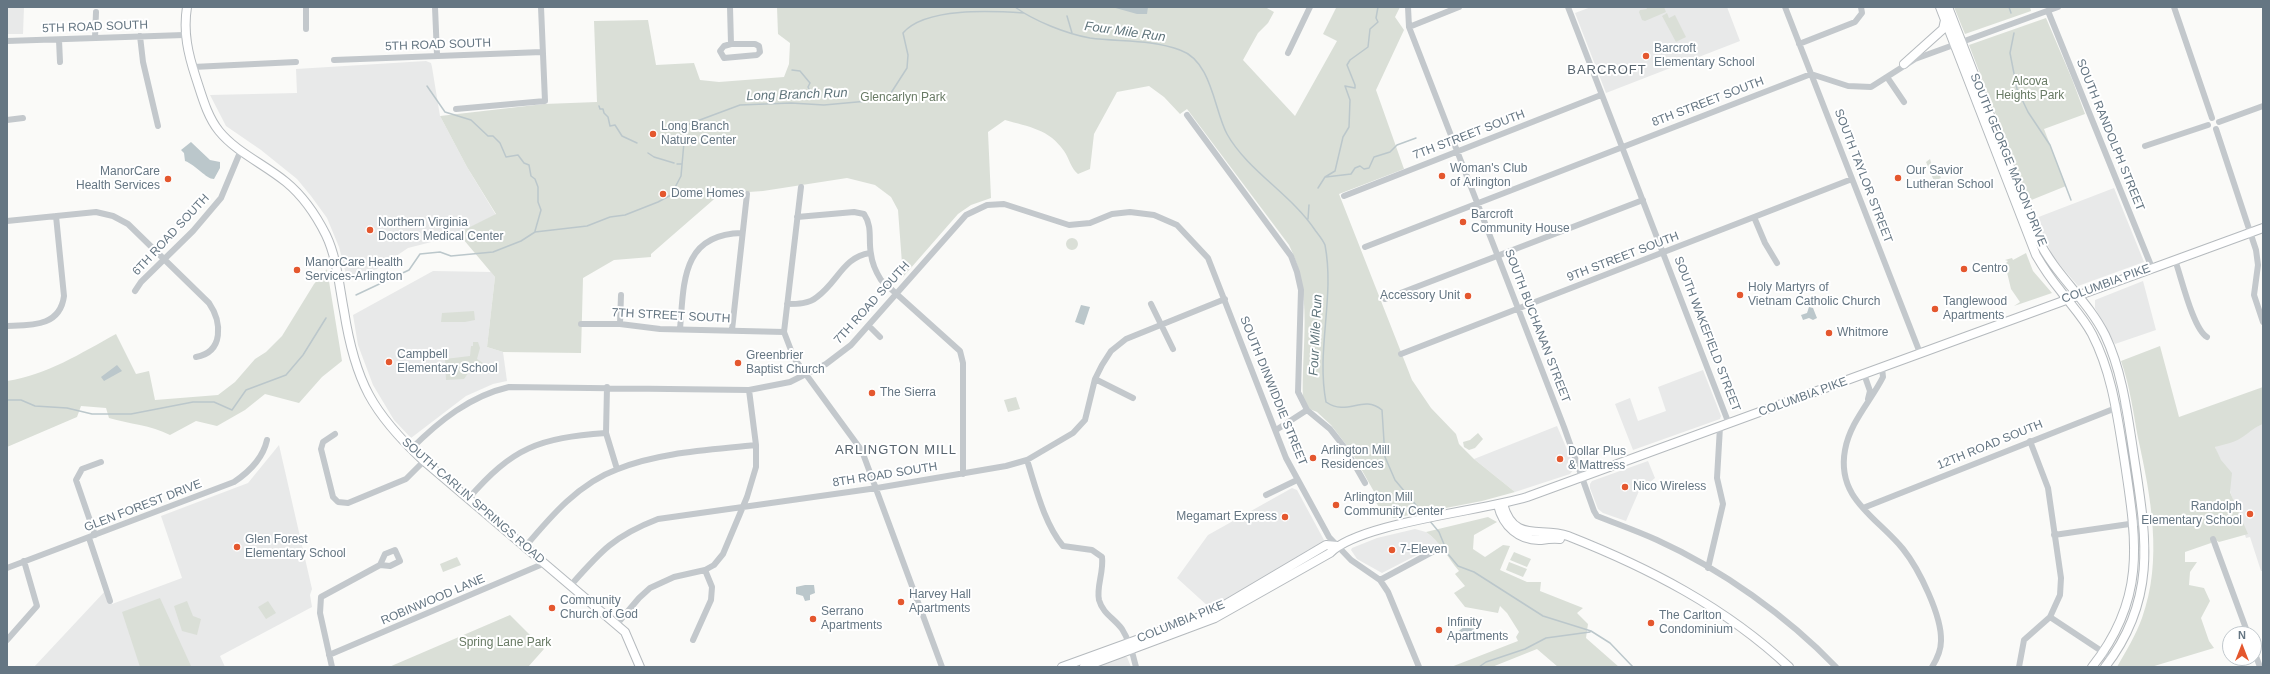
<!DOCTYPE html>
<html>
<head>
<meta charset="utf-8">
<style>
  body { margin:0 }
  #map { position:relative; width:2270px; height:674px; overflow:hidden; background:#fafaf8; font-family:Arial,sans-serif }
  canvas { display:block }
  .frame { position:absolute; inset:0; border:8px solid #657683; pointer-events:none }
  .north { position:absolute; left:2222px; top:626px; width:40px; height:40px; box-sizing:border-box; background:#fff; border:1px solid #c1c8cd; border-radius:50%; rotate:0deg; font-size:11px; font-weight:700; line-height:16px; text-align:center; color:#657683 }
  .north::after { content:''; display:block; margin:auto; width:14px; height:18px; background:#e4572e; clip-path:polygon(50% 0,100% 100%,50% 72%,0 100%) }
</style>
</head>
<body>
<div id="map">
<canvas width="2270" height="674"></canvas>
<div class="frame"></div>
<div class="north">N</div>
</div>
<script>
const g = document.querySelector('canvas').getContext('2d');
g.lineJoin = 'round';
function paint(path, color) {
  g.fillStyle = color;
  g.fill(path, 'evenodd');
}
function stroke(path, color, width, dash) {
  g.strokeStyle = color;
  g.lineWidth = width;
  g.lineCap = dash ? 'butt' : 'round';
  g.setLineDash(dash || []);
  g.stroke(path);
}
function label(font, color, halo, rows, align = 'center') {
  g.font = font + ' Arial,sans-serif';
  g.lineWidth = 4;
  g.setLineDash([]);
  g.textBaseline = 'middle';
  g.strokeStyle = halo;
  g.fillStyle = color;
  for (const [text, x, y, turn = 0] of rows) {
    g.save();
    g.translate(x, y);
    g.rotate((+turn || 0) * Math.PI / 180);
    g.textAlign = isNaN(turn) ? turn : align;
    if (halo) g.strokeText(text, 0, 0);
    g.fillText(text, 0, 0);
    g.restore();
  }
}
paint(new Path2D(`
  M7 7H24L23 34H7Z
  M1591 7H1727L1740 41 1606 93 1575 13Z
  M426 61 431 63 432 67 440 116 467 167 496 215 451 237 408 248 377 269 347 278 339 247 327 218 311 196 297 179 261 150 226 126 210 95 297 93 296 69Z
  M2114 188 2144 262 2078 286 2053 257 2036 218Z
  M433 271 491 272 495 277 487 347 503 352 507 381 493 384 466 396 411 438 394 420 373 385 358 345 353 315Z
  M2143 281 2156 330 2115 344 2095 308V300Z
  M1703 370 1721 416 1720 419 1633 450 1615 404 1630 398 1638 421 1666 411 1658 387Z
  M2263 424V571H2261L2250 537 2246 538 2215 447 2242 432Z
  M1557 426 1572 461 1574 469 1570 474 1515 492 1474 459Z
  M279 445 312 589 310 595 312 607 220 656 225 667H34L107 589 112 604 182 578 161 516 248 483Z
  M1648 461 1655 478 1639 491 1626 521 1603 513 1598 509 1590 488V484L1592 481Z
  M1292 488 1297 490 1324 540 1323 543 1210 608 1177 578 1208 535Z
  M1415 529 1426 532 1440 543 1382 573 1357 559 1351 550 1352 548 1377 538Z
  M1124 657H1127L1131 667H1094Z`), '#e8e9e9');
paint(new Path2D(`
  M777 7H1265L1274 12 1268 23 1258 33 1243 60 1295 116 1337 41 1323 34 1336 8 1334 7H1400L1395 17 1404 30 1376 90 1404 169 1339 194 1412 380 1431 408 1456 434 1459 444 1474 459 1515 492 1482 501 1394 518 1388 515 1384 516 1376 502 1377 497 1351 451 1331 425 1317 412 1307 408 1303 399C1301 346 1314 294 1289 245L1187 109 1180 114 1164 97 1149 86 1117 92 1094 134 1090 169 1078 174C1071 169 1069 158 1064 151 1049 129 1029 127 1005 120L988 132 991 198 971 205 958 214 903 277 898 210 891 197 875 185 847 178 763 191 720 194 651 254V257L614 260 583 278 581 353 503 352 487 347 495 277 458 233 496 214 467 167 440 116 544 104 597 102 594 21 648 20 656 65 694 63 700 80 719 82 784 77 789 64 790 43 778 34Z
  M1646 7H1664L1666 12 1645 21 1642 20 1639 12 1640 10 1647 9Z
  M1954 7H2030L2031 11 1965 34Z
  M1667 13 1669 18 1675 15 1686 37 1676 42 1662 16Z
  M2046 18 2072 79 2085 114 2044 129 2066 186 2029 201 1969 45Z
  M1930 159 1934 172 1938 171 1941 178 1934 181 1926 162Z
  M1066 244a6 6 0 1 1 12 0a6 6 0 1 1-12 0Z
  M2026 253 2033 271 2052 293 2014 306 2020 302 2011 289 2005 264 2008 261 2005 260 2012 258 2013 260Z
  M327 269 342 361 322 377 299 403 265 394 245 410 217 426 196 421 170 435C151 425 129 424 109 418L106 408 81 406 77 417 7 447V381C47 375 81 353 116 334L136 374 149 371 155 400 218 395 235 382 255 359 266 352 282 336 314 284Z
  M474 311 475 320 465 322H441L442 313Z
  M473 342H478L480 348 477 359 483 363 479 368 471 369 464 379 446 380 445 359 470 356 471 346H473Z
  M2160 346 2179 417 2263 387V424C2255 427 2251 431 2244 436 2235 443 2225 444 2215 447L2221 460 2232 473 2230 492 2248 534 2219 542 2212 538 2211 543 2185 552V562H2197L2190 572 2189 585 2204 588 2210 601 2201 618 2209 641 2214 648 2151 667H2117C2126 651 2136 635 2142 618 2163 560 2151 497 2138 438 2133 412 2130 386 2121 361Z
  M1016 397 1020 409 1008 412 1004 400Z
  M1478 433 1483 439 1475 448 1469 450 1464 447 1463 442 1470 440Z
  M1488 517 1497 522 1474 535 1473 549 1485 557 1503 545 1510 546 1500 570 1527 582H1541L1540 591 1583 608 1577 613 1588 624 1586 638 1619 667H1558L1537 649 1492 667H1451L1518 641 1516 637 1519 632 1507 613 1500 606 1498 613 1465 607 1454 593 1465 586 1455 574 1459 571C1447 557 1441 542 1426 532Z
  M1514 552 1531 559 1527 567 1510 560Z
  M457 557 461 565 443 572 440 564Z
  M1509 562 1527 569 1523 577 1506 570Z
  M160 598 191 666 189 667H140L122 612Z
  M187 601 193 616 201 619 197 635 182 631 174 606Z
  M268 601 276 613 266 619 258 607Z
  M510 615 544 649 528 667H389Z`), '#dadfd7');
paint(new Path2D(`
  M1112 7H1148L1147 14H1137Z
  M191 142 210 160 220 162V168L214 179C206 179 196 165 185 161L184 153 181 150Z
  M1081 305 1090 307 1084 325 1075 322Z
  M1809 307 1813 308 1817 318 1813 320 1809 318 1803 320 1801 315 1807 313Z
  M117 365 122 371 104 381 101 377Z
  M805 585H814L815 593 810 595V600L805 601 803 596 796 594V587Z
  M1464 627 1476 629 1477 631 1471 635 1464 634 1460 638 1456 633Z`), '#bbc7cb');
stroke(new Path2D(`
  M1015 7C1034 21 1067 34 1090 38 1120 42 1151 39 1180 50 1212 61 1214 110 1227 134 1247 170 1292 195 1315 230 1318 234 1323 240 1325 245 1335 297 1316 350 1326 402 1348 417 1362 394 1382 410L1385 457 1395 480 1425 516
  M2009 7 2011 13
  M1067 16 1072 33
  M2014 33 2010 53 2017 89 2028 112 2050 145 2071 200
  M792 70 800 71 810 83 808 87 811 93 817 98
  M427 86 445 112 471 120 488 136H493L500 143 506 157 518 155 524 163 529 165 531 176 535 179 538 187V202L541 210 535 231
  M599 106 600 109H603L604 113 608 117 610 126 615 125 622 136 637 143
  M648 153 654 157 674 163
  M677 164H682
  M1326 177 1351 174 1355 168 1360 166 1364 169 1369 168 1374 157 1390 152 1397 145 1416 138
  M1318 188 1325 177 1335 171 1343 137 1349 127 1350 100 1345 86 1355 88V85L1347 65 1350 60 1368 47 1370 29 1378 22 1376 18 1378 7
  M1308 219 1309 205
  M356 295 409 270 420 254 440 252 451 256 493 252 521 241 535 232 587 226 610 217 625 215 658 202 671 195 681 176 685 131 689 124 740 105 791 103 824 105 868 101 889 96 907 68 908 55 903 33C925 7 992 11 1024 13
  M7 400H21L35 406 67 408 92 414H131L193 402H214L232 410 246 390 286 375 303 355 326 318
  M1429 520 1439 532 1448 554 1458 566 1474 572 1543 616 1591 631 1610 643 1633 667
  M1479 667 1486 662 1525 649 1546 638 1590 632`), '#bbc7cb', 1.5);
const major = new Path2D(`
  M187 7C183 32 188 54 196 78 202 96 207 116 219 131 236 152 264 164 286 182 303 196 316 215 326 235 337 258 339 285 344 311 355 381 372 413 424 461L625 632 640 667
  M1940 7 2036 255C2043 267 2051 279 2060 290 2071 305 2083 317 2092 334 2112 373 2117 414 2124 457 2136 538 2148 597 2092 667
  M1948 7 2038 239C2055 275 2087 299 2105 335 2122 371 2127 411 2133 450 2145 531 2160 596 2105 667
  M1904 64 1943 29 1945 20
  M1503 504C1514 544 1541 526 1568 536 1649 568 1725 607 1789 667
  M1498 505C1503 526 1519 541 1541 540 1547 539 1553 538 1560 539
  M1062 667 1211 613 1326 545 1337 546
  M1084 667 1215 618 1330 553C1358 523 1482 511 1527 497L2263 228`);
stroke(major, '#b5babe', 10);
stroke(new Path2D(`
  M306 7V29
  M435 7 437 55
  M730 7 731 44
  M1408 7 1409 27 1564 427 1594 511 1597 516C1617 524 1637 531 1657 540 1721 569 1787 616 1836 667
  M1568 7 1729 424
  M1785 7 1920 353
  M2174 7 2212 118
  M2048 11 2152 268
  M1409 27 1459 7
  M140 36 143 62 158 126
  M95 38 96 12
  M59 40 60 62
  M7 41 184 35
  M731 44H755L759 46 760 52 757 55 724 58 720 51 724 46Z
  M1799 44 1855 22 1862 13 1861 7
  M1288 53 1310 7
  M334 60 542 52
  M193 67 296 62
  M1887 77 1904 102
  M456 109 545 101 541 7
  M1187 115 1291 256 1297 272 1301 290 1298 392 1307 410 1330 429 1345 448 1365 483
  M7 120 23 118
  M2219 122 2263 106
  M2216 129 2256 250 2258 265 2254 295 2263 322
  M2145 146 2208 125
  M801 187 784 332 794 358 862 451 942 667
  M1344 196 1601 95
  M797 217 854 212 864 214C873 227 868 240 871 254 872 264 876 272 881 280L960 351 963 363V474
  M1754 217 1765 243 1777 263
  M7 221 96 212 113 216 128 224 209 303C222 322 224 352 196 357
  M1365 247 1811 74 1848 86 1871 87 1915 59 2058 7
  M2175 260C2181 276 2193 329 2207 337
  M135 291 141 282 193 231 221 198 241 150
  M1385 299 1643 200
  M787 304C797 304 809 304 817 297 838 282 843 257 870 253
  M1151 304 1173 349
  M581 324H620L660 329 784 332
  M620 324 621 295
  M7 326C31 325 60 327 64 296L56 216
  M869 326 880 337
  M680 329C684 283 681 234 742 233
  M732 330 747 194
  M1401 354 1852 179
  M1882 368 1883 377C1871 401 1850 422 1845 450 1836 499 1877 517 1903 549 1919 569 1942 616 1941 641 1941 651 1937 659 1932 667
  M1864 374 1870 391 1868 399
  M1095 379 1133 398
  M607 387 606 433 617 469
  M1276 430 1307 410
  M335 434 323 442 321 449 333 497 338 502 348 503 406 479 424 461
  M411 449C439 421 470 396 509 387L749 390 790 382 826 364 851 345 966 215 987 205 1004 204 1069 225 1090 223 1112 214 1130 212 1154 215 1177 225 1208 258 1286 458 1329 537 1351 560 1380 580 1388 592 1419 667
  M1027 460C1036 488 1044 523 1063 546L1092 550 1102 557C1104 572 1096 587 1099 600 1103 614 1114 618 1122 629 1129 640 1133 654 1136 667
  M1266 495 1297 480
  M468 499C513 447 539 438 606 433
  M1863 508 2126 404
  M95 535 76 480 82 469 101 462
  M2054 535 2143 522
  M89 538 110 601
  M2213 539 2248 634
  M525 547C551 516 579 483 618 469 660 452 711 450 756 445
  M7 568 234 482C249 472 263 458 267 440
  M1708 568 1723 504 1717 478 1720 427
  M1380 580 1434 551
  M571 585C601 551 614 536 658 519L877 488 1006 466 1027 460 1073 433 1085 420 1095 379 1102 365 1111 351 1126 339 1225 299
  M2050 617 2112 658
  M617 624 639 598 650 588 674 577 705 570 714 565 723 554 747 497 756 467V445L749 390
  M7 640 37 606 24 561
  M693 640 711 600 712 587 705 570
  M2254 651 2260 667
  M329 655 545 563
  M332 667 320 613 321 597 380 565 390 566 400 561 395 550 385 554 380 565
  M2019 667 2024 640 2050 617 2060 595 2061 578 2048 488 2030 441`), '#c3c8cc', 6);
stroke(major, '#fff', 8);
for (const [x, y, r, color] of [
  [1646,56,4,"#e4572e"],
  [653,134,4,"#e4572e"],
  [1442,176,4,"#e4572e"],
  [1898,178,4,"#e4572e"],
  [168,179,4,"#e4572e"],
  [663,194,4,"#e4572e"],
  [1463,222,4,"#e4572e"],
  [370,230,4,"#e4572e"],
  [1964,269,4,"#e4572e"],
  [297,270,4,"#e4572e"],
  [1740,295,4,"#e4572e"],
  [1468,296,4,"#e4572e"],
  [1935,309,4,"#e4572e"],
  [1829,333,4,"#e4572e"],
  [389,362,4,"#e4572e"],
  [738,363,4,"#e4572e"],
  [872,393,4,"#e4572e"],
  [1313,458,4,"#e4572e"],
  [1560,459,4,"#e4572e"],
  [1625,487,4,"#e4572e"],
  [1336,505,4,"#e4572e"],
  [2250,514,4,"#e4572e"],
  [1285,517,4,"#e4572e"],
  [237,547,4,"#e4572e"],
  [1392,550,4,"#e4572e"],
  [901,602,4,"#e4572e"],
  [552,608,4,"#e4572e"],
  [813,619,4,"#e4572e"],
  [1651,623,4,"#e4572e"],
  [1439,630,4,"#e4572e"]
]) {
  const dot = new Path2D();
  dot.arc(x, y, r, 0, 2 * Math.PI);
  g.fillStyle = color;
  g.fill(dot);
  stroke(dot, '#fff', 1.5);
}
label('12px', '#657683', '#fff', [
  ["5TH ROAD SOUTH",95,27,-2],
  ["5TH ROAD SOUTH",438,45,-2],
  ["8TH STREET SOUTH",1708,102,-21],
  ["7TH STREET SOUTH",1469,135,-21],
  ["SOUTH RANDOLPH STREET",2110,135,68],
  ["SOUTH GEORGE MASON DRIVE",2008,160,68],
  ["SOUTH TAYLOR STREET",1863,176,69],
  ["6TH ROAD SOUTH",171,235,-47],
  ["9TH STREET SOUTH",1623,257,-21],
  ["COLUMBIA PIKE",2106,284,-20],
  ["7TH ROAD SOUTH",872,303,-48],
  ["7TH STREET SOUTH",671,316,3],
  ["SOUTH BUCHANAN STREET",1537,326,69],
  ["SOUTH WAKEFIELD STREET",1707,334,69],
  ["SOUTH DINWIDDIE STREET",1273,391,68],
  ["COLUMBIA PIKE",1803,397,-20],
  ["12TH ROAD SOUTH",1990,445,-22],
  ["8TH ROAD SOUTH",885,475,-9],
  ["SOUTH CARLIN SPRINGS ROAD",473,501,41],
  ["GLEN FOREST DRIVE",143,506,-21],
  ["ROBINWOOD LANE",433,600,-23],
  ["COLUMBIA PIKE",1181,622,-22]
]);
label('12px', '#657683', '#fff', [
  ["Barcroft",1654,49],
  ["Elementary School",1654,63],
  ["Long Branch",661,127],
  ["Nature Center",661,141],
  ["Woman's Club",1450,169],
  ["of Arlington",1450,183],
  ["Our Savior",1906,171],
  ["Lutheran School",1906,185],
  ["ManorCare",160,172,"right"],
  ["Health Services",160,186,"right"],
  ["Dome Homes",671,194],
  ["Barcroft",1471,215],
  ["Community House",1471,229],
  ["Northern Virginia",378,223],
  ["Doctors Medical Center",378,237],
  ["ManorCare Health",305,263],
  ["Services-Arlington",305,277],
  ["Centro",1972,269],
  ["Holy Martyrs of",1748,288],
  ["Vietnam Catholic Church",1748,302],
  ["Accessory Unit",1460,296,"right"],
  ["Tanglewood",1943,302],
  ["Apartments",1943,316],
  ["Whitmore",1837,333],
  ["Campbell",397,355],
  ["Elementary School",397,369],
  ["Greenbrier",746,356],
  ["Baptist Church",746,370],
  ["The Sierra",880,393],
  ["Arlington Mill",1321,451],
  ["Residences",1321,465],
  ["Dollar Plus",1568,452],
  ["& Mattress",1568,466],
  ["Nico Wireless",1633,487],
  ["Arlington Mill",1344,498],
  ["Community Center",1344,512],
  ["Randolph",2242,507,"right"],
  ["Elementary School",2242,521,"right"],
  ["Megamart Express",1277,517,"right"],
  ["Glen Forest",245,540],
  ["Elementary School",245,554],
  ["7-Eleven",1400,550],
  ["Harvey Hall",909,595],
  ["Apartments",909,609],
  ["Community",560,601],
  ["Church of God",560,615],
  ["Serrano",821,612],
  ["Apartments",821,626],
  ["The Carlton",1659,616],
  ["Condominium",1659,630],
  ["Infinity",1447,623],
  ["Apartments",1447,637]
], 'left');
label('12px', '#687a64', '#fff', [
  ["Alcova",2030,82],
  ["Heights Park",2030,96],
  ["Glencarlyn Park",903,98],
  ["Spring Lane Park",505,643]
]);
label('italic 13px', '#60757c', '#fff', [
  ["Four Mile Run",1125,32,8],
  ["Long Branch Run",797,95,-2],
  ["Four Mile Run",1316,335,-87]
]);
g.letterSpacing = '1px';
label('13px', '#57646e', '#fff', [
  ["BARCROFT",1607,70],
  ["ARLINGTON MILL",896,450]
]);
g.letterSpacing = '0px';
</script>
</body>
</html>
